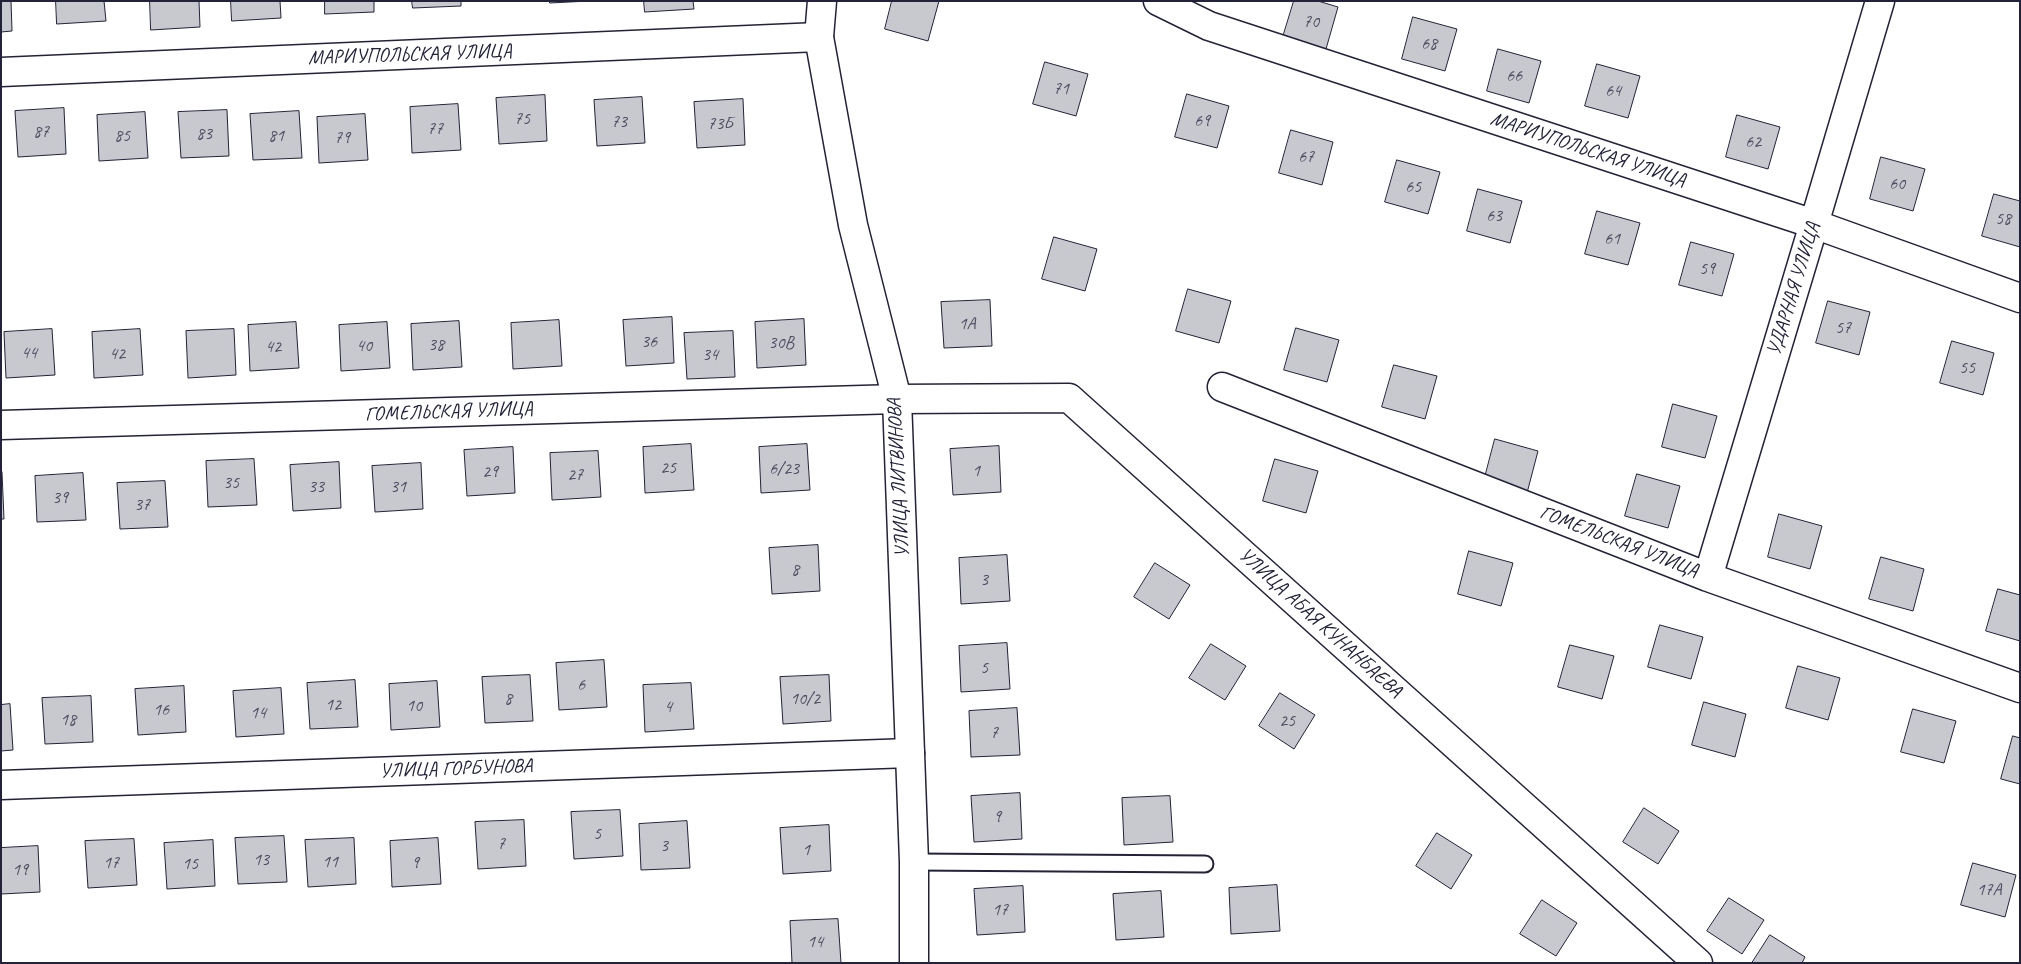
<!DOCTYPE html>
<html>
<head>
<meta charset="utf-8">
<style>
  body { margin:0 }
  #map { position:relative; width:2021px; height:964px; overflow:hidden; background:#fff; font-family:Caveat,sans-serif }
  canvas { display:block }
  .frame { position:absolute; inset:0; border:2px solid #22223b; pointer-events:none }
</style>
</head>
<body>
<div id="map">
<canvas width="2021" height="964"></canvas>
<div class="frame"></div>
</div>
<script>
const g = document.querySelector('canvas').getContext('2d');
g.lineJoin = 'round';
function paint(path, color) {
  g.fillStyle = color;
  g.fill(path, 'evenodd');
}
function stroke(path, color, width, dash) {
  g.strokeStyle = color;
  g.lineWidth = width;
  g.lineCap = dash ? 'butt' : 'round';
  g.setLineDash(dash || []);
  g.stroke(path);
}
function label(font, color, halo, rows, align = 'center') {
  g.font = font + ' Caveat,sans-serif';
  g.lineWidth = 5;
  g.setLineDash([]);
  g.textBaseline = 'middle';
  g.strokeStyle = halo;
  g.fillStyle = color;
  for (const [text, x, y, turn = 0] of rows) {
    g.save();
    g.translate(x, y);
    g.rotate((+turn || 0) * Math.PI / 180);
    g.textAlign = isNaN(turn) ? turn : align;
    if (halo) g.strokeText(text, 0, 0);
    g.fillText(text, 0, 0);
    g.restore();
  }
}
const building = new Path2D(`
  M1 1H11L12 31 1 32Z
  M56 1H104L106 21 57 24Z
  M150 1H199L200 27 151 30Z
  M231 1H280L281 18 232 21Z
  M325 1H374V12L325 14Z
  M412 1H461V6L413 8Z
  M550 1H589L550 3Z
  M644 1H693L694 9 645 12Z
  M892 1H939L928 41 885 29Z
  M1294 1H1318L1338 7 1326 49 1283 37Z
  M1413 17 1457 29 1445 71 1402 59Z
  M1498 49 1541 61 1529 103 1487 91Z
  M1045 62 1088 74 1076 116 1033 104Z
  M1597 64 1640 76 1628 118 1585 106Z
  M1187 94 1229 106 1217 148 1175 137Z
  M545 95 547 141 499 144 496 98Z
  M642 97 645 143 597 146 594 100Z
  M743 99 745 145 697 148 694 102Z
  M458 104 461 150 412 153 410 107Z
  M64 108 66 154 18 157 15 111Z
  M227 110 229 156 181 158 178 112Z
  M299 111 302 158 253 160 250 114Z
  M145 112 148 158 99 161 97 115Z
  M365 114 368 160 319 163 317 117Z
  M1737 115 1780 127 1768 169 1726 157Z
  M1291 130 1333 142 1322 185 1279 173Z
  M1881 157 1925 169 1913 211 1870 199Z
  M1397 160 1440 172 1428 214 1385 202Z
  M1478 189 1522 201 1510 243 1467 231Z
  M1994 194 2020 201V247L1982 236Z
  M1597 211 1640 223 1628 265 1585 254Z
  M1054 237 1097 249 1085 291 1042 279Z
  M1691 242 1734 254 1722 296 1679 285Z
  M1188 289 1231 301 1219 343 1176 331Z
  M990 300 992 346 944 348 941 302Z
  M1828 301 1870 312 1859 355 1816 343Z
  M672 317 674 363 626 366 623 320Z
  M804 319 806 365 757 368 755 322Z
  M559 320 562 366 513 369 511 323Z
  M459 321 462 367 413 370 411 324Z
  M296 322 299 368 250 371 248 325Z
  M387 322 390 368 341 371 339 325Z
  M1296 328 1339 340 1327 382 1284 370Z
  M52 329 55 375 6 378 4 332Z
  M140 329 143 375 94 378 92 332Z
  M234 329 236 375 188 378 186 331Z
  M733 331 735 377 687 379 684 333Z
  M1952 341 1994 353 1983 395 1940 383Z
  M1394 365 1437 376 1425 419 1382 407Z
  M1673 404 1717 416 1705 458 1662 447Z
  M1495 439 1538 451 1527 493 1484 481Z
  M691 444 694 490 645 493 643 447Z
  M807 444 810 490 761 493 759 447Z
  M999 446 1001 492 953 495 950 449Z
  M513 447 515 493 467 496 464 450Z
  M598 451 601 497 552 500 550 453Z
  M254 459 257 505 208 507 206 461Z
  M1275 459 1318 471 1306 513 1263 501Z
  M339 462 341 508 293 511 290 465Z
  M421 463 423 509 375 512 372 466Z
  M2 472 4 519H1V472Z
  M83 473 86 520 37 522 35 476Z
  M1637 474 1680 486 1668 528 1625 516Z
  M165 481 168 527 120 529 117 483Z
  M1779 514 1822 526 1810 569 1768 557Z
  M818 545 820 591 772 594 769 548Z
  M1469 551 1513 563 1501 606 1458 594Z
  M1007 555 1010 601 961 604 959 558Z
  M1881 557 1924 569 1913 611 1869 599Z
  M1155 563 1190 585 1169 619 1134 597Z
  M1998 589 2020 595V641L1986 631Z
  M1660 625 1703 637 1691 679 1648 667Z
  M1007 643 1010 689 961 692 959 646Z
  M1211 644 1246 666 1225 700 1189 678Z
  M1570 645 1614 656 1602 699 1558 687Z
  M604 660 607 707 559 710 556 663Z
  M1798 666 1840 678 1828 720 1786 708Z
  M530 675 533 721 485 723 482 677Z
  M829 675 831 721 783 724 780 677Z
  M355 680 358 727 310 729 307 683Z
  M437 681 440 727 391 730 389 684Z
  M691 683 694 729 645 732 643 685Z
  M184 686 186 732 138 735 135 689Z
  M281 688 284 734 236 737 233 691Z
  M1280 693 1315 715 1294 749 1259 726Z
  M91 696 93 742 45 744 42 698Z
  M1704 702 1746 714 1735 757 1692 745Z
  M10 704 13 750 1 751V705Z
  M1017 708 1020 755 971 757 969 711Z
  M1913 709 1956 721 1944 763 1901 752Z
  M2013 736 2020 738V784L2001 779Z
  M1020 793 1022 839 974 842 971 796Z
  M1170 796 1173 842 1124 845 1122 798Z
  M1644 808 1679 831 1658 864 1623 842Z
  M620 810 623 856 574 859 571 812Z
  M524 820 526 866 478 869 475 822Z
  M687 821 690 868 641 870 639 824Z
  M829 825 831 871 783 874 780 828Z
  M1437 833 1472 855 1451 889 1416 866Z
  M284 836 287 882 238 884 235 838Z
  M354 838 356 884 308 887 305 840Z
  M438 838 441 884 392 887 390 841Z
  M134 839 137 885 88 888 85 841Z
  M213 840 215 886 167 889 164 843Z
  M38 846 40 892 1 894V848Z
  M1973 863 2016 875 2005 917 1961 905Z
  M1277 885 1280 931 1231 934 1229 888Z
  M1023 886 1025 932 977 935 974 889Z
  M1161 891 1164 937 1116 940 1113 894Z
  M1729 898 1764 920 1742 954 1707 931Z
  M1542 900 1577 923 1556 956 1520 934Z
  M838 919 841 963H792L790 921Z
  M1770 935 1805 957 1802 963H1752Z`);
paint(building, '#c8c8cf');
stroke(building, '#22223b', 1);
const lane = new Path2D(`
  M914 862 1205 864`);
const street = new Path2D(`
  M1 72 819 37
  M1222 387 1708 577 2020 688
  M1 425 897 399 1069 398 1698 963
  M1708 577 1814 224 2020 298
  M1 785 910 753`);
const secondary = new Path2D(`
  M822 1 819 37 853 225 897 399 914 862V963
  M1158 1 1209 26 1814 224 1880 1`);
stroke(lane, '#22223b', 19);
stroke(street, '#22223b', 31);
stroke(secondary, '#22223b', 31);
stroke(lane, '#fff', 15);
stroke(street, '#fff', 28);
stroke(secondary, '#fff', 28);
label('18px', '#4c4c60', null, [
  ["70",1311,22],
  ["68",1429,44],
  ["66",1514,76],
  ["71",1061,89],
  ["64",1613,91],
  ["75",522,119],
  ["69",1202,121],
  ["73",619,122],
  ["73Б",720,124],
  ["77",435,129],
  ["87",41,132],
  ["83",204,134],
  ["85",122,136],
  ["81",276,136],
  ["79",342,138],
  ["62",1753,142],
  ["67",1306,157],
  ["60",1897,184],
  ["65",1413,187],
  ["63",1494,216],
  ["58",2003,219],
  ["61",1612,239],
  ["59",1707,269],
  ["1А",967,324],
  ["57",1843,328],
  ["36",649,342],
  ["30В",781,343],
  ["38",436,345],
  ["40",364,346],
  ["42",273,347],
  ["44",29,353],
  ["42",117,354],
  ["34",710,355],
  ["55",1967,368],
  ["25",668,468],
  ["6/23",784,469],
  ["1",976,471],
  ["29",490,472],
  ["27",575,475],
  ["35",231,483],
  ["33",316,487],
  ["31",398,487],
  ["39",60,498],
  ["37",142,505],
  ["8",795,570],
  ["3",984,580],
  ["5",984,668],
  ["6",581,685],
  ["8",508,699],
  ["10/2",805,699],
  ["12",333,705],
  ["10",414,706],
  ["4",668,707],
  ["16",161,710],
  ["14",258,713],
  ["18",68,720],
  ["25",1287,721],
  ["7",994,733],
  ["9",997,817],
  ["5",597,834],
  ["7",501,844],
  ["3",664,846],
  ["1",806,850],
  ["13",261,860],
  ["11",330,862],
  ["17",111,863],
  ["9",415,863],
  ["15",190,864],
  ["19",20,870],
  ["17А",1989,890],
  ["17",1000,910],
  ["14",815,942]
]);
label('20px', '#22223b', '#fff', [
  ["МАРИУПОЛЬСКАЯ УЛИЦА",410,55,-2],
  ["МАРИУПОЛЬСКАЯ УЛИЦА",1588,150,18],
  ["УДАРНАЯ УЛИЦА",1794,289,-73],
  ["ГОМЕЛЬСКАЯ УЛИЦА",449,412,-2],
  ["УЛИЦА ЛИТВИНОВА",899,478,-93],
  ["ГОМЕЛЬСКАЯ УЛИЦА",1619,542,21],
  ["УЛИЦА АБАЯ КУНАНБАЕВА",1320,623,42],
  ["УЛИЦА ГОРБУНОВА",456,769,-2]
]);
</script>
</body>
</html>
